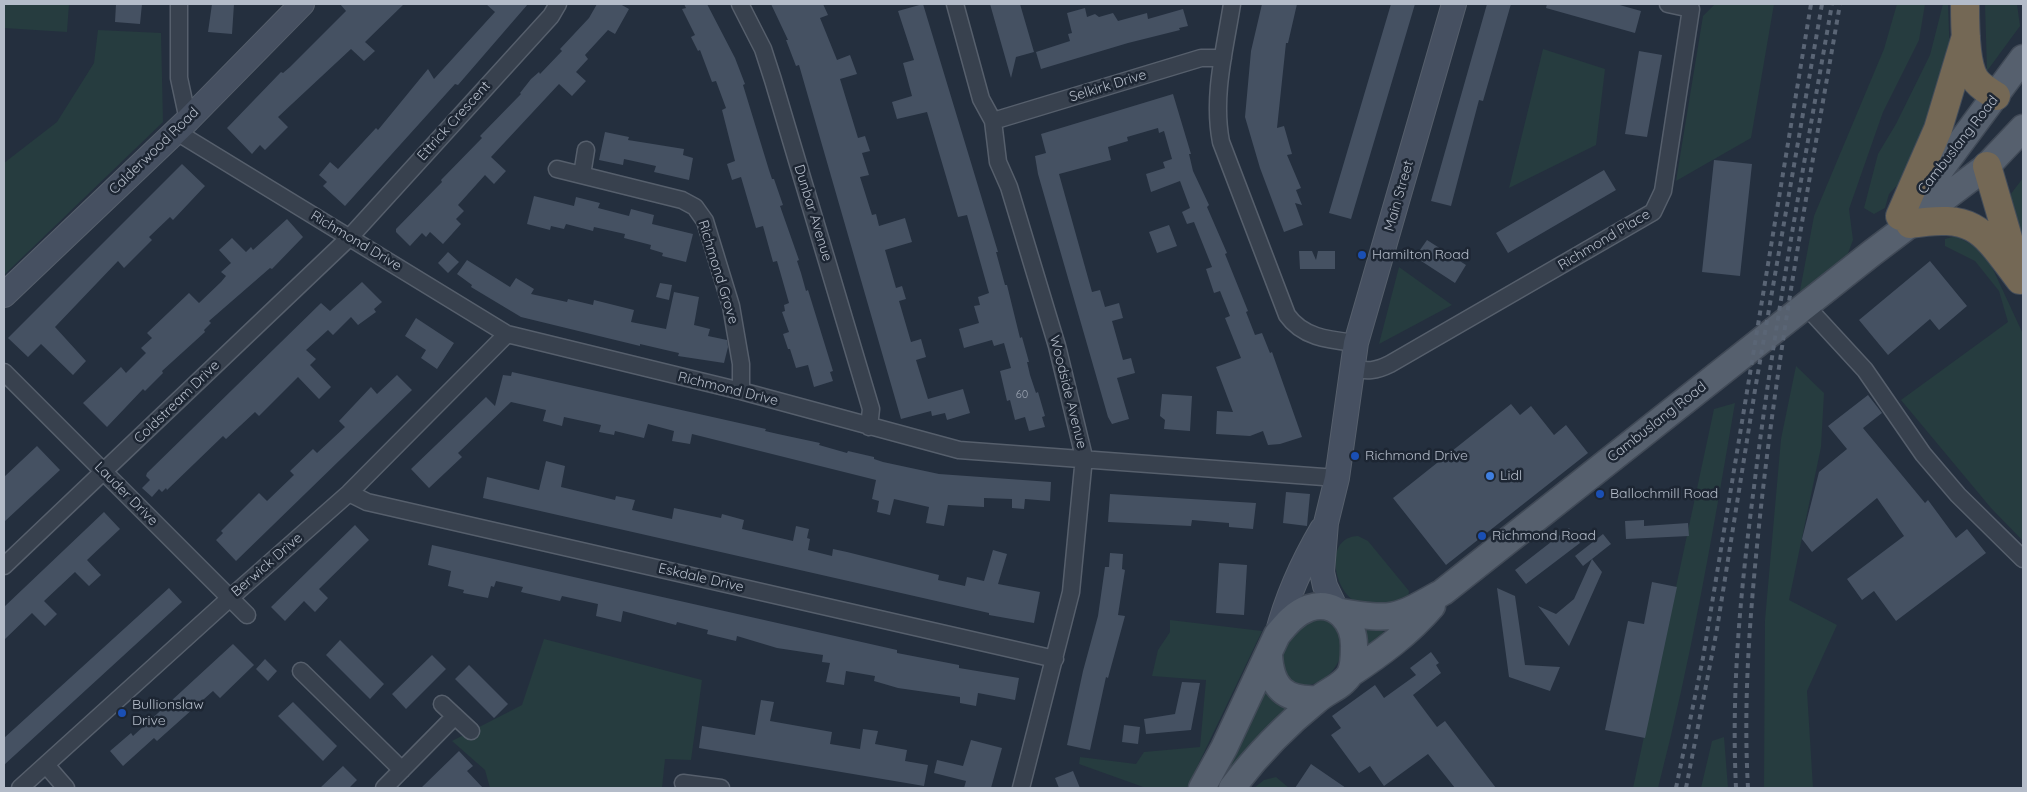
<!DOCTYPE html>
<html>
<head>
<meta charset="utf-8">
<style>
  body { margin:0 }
  #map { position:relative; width:2027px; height:792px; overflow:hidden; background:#242f3e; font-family:Quicksand,sans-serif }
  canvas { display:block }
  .frame { position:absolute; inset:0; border:5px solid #b4bcc9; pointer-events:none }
</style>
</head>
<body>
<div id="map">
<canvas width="2027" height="792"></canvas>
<div class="frame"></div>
</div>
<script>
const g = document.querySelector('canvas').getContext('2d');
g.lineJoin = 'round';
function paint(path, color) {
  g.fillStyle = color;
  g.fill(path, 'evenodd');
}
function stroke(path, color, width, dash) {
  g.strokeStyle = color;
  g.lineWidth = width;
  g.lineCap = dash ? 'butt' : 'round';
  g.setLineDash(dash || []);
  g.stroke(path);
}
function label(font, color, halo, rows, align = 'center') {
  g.font = font + ' Quicksand,sans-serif';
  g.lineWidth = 5;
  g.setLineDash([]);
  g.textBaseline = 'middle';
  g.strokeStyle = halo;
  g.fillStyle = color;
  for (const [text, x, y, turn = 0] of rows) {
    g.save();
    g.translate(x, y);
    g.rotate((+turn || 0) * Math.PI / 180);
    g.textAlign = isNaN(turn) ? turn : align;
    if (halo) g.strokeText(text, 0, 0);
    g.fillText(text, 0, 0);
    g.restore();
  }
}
paint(new Path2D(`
  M4 4H69L67 32 4 28Z
  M1715 4H1774L1751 138 1676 181 1703 16Z
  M1897 4H1925L1919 40 1883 112 1849 209 1853 240 1841 272 1799 296 1814 216 1884 49Z
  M1943 4H1948L1950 59 1916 165 1889 194 1885 208 1874 214 1864 208 1878 154 1896 124 1930 55Z
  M1985 4H2017L2020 26 1987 71Z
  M98 30 161 33 163 122 4 275V163L57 122 94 63Z
  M1543 49 1605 69 1596 145 1509 188Z
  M2023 178V245L2007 199Z
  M1956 236 1985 252 2023 334V541L1991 508 1901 400 2008 322 1999 291 1975 261 1945 246V239Z
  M1399 267 1452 305 1379 344Z
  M1796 366 1824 393 1821 447 1789 600 1837 625 1807 691 1813 788H1764L1765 620 1781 439Z
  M1735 403C1713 532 1691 661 1658 788H1633L1714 409Z
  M1358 536 1368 541 1409 591 1407 604C1396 604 1369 608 1360 604 1334 595 1322 537 1358 536Z
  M1313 618 1330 620C1333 625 1340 631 1342 636 1348 657 1327 686 1305 685 1274 684 1280 649 1294 632 1299 626 1306 622 1313 618Z
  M1170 620 1262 631 1187 788H1146L1079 764 1080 757 1136 764 1144 752 1200 747 1206 680 1152 676 1158 650 1170 632Z
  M1364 625 1391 634 1366 654 1368 643Z
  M544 639 702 680 691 760 665 759 662 788H490L485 770 452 741 522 705Z
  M1267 683 1291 704 1252 747 1220 788H1215Z
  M1724 737 1728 788H1701L1712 741Z
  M1276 777 1289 788H1254L1264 780Z`), '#263c3f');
paint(new Path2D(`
  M116 4H142L140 24 115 22Z
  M212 4H234L232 34 208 32Z
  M340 4H404L365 42 375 51 364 61 351 49 278 117 288 127 265 150 260 145 252 154 227 128 281 72 283 73 290 67 346 11Z
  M486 4H528L458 85 455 84 345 206 323 186 327 182 319 175 330 162 338 169 376 128 378 130 428 69 434 79 495 12Z
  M597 4H620L629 9 615 34 608 30 585 55 588 59 576 72 586 81 572 96 559 84 491 157 506 171 494 184 485 175 458 205 464 211 456 219 461 224 443 244 430 232 426 237 422 233 410 246 396 232V229L442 182 441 180 482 138 480 136 521 94 520 93 531 79 539 72 540 74 562 51 560 49 589 18Z
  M684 4H707L735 58 745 84 743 85 769 170 772 179H774L783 205 780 206 799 260 797 261 801 273 806 291 808 290 833 371 830 372 833 381 814 387 808 365 796 368 790 349H788L783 334 789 332 782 312 785 311 784 305 789 303 777 261 773 262 763 226 756 228 741 177 732 180 727 164 735 161 722 110 726 108 716 81 712 82 700 50 698 51 691 37 695 35 682 9 686 8Z
  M771 4H823L828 15 820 18 837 60 850 55 857 74 840 79 858 138 865 136 870 151 862 153 869 175 860 177 872 215 876 214 879 226 905 218 912 242 885 250 896 288 902 286 906 299 899 301 911 342 921 339 926 357 916 360 928 399 963 389 970 413 947 420 945 413 932 416 931 411 901 419 799 65 796 66 786 40H788Z
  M923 4 998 252H996L1005 285H1007L1020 338 1022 337 1029 362H1027L1030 375 1036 393 1038 392 1045 416 1042 417 1045 427 1029 431 1025 417 1015 420 1010 400 1007 401 1000 371 1011 368 1004 343 994 346 992 340 964 348 959 329 979 323 974 306 980 305 978 297 989 293 967 215 958 217 927 112 897 119 892 102 912 96 903 63 914 60 898 11Z
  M990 4H1020L1034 52 1016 57 1011 78Z
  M1262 4H1297L1288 43H1286L1277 128 1284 126 1292 154 1287 155 1301 188 1296 190 1302 205 1295 203 1303 225 1284 232 1260 168 1245 117 1251 51Z
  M1391 4H1415L1351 219 1329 213Z
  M1487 4H1511L1483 101 1479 100 1451 206 1431 201Z
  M1547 4H1616L1641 11 1635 33 1546 8Z
  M1085 8 1087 17 1095 14 1099 17 1113 13 1118 21 1147 13 1148 19 1183 9 1188 26 1179 28 1180 30 1128 43 1041 69 1036 52 1070 41 1068 34 1072 33 1067 13Z
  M1639 51 1662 55 1647 137 1625 134Z
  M1173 94 1191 154H1189L1193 171 1209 205 1207 207 1227 253 1225 254 1248 311 1246 312 1255 335 1262 333 1270 353 1272 352 1302 437 1280 444 1268 445 1263 431 1250 436 1216 434 1217 411 1233 412 1216 367 1241 358 1225 318 1230 316 1220 291 1214 293 1206 269 1212 267 1194 222 1187 224 1182 212 1190 208 1180 181 1151 192 1146 174 1165 168 1163 162 1172 159 1164 131 1159 133 1158 128 1127 137 1128 141 1108 147 1111 160 1059 174 1092 292 1100 290 1105 307 1119 303 1123 318 1112 321 1123 360 1131 358 1135 373 1117 378 1129 419 1112 424 1108 417 1038 174 1035 156 1046 153 1041 134Z
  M605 132 629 137 628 140 684 149 683 155 693 158 689 180 654 172 656 166 624 159 623 165 599 160Z
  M1714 160 1752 164 1740 276 1702 272Z
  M182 164 205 186 173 220 170 217 149 237 152 240 124 268 118 261 55 327 86 361 73 375 41 344 28 357 8 338Z
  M1604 170 1616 190 1508 253 1496 233Z
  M534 196 574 206 576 197 600 203 598 208 629 216 631 209 654 215 652 224 693 234 686 262 662 256 663 253 650 249 651 245 624 238 625 234 594 227 593 231 566 224 564 229 551 226 550 230 527 224Z
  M287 219 303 237 272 269 270 268 209 321 211 323 204 330 205 332 162 371 163 373 145 391 143 389 107 427 83 403 121 367 126 373 146 353 141 348 152 338 147 333 189 293 199 303 221 282 226 276 221 272 231 263 219 250 232 238 246 252 251 247 253 250Z
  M1169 225 1177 246 1157 253 1149 232Z
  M1427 240 1466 265 1455 283 1415 257Z
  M1299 251H1312L1316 260 1318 251H1335V269H1300Z
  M448 252 459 262 448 273 438 263Z
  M467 260 510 287 516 278 534 289 531 294 567 302 568 299 593 305 594 300 634 310 631 322 666 329 674 292 699 297 694 325 710 329 708 336 727 340 728 347 724 363 678 356 679 353 670 351 640 344V346L521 317 471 287 472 285 457 274Z
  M1930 261 1967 306 1939 330 1930 319 1888 355 1859 320Z
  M362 282 382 302 374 309 376 312 358 325 351 317 333 335 328 330 306 350 316 359 310 365 331 387 319 399 298 377 259 416 255 412 226 439 223 436 167 490 166 488 162 492 159 489 152 497 142 488 150 480 146 476 147 473 321 303 330 311Z
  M660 283 672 285 669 300 656 297Z
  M416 318 454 343 437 369 421 358 426 350 405 336Z
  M512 372 766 429 765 431 778 434 820 443 819 445 847 453 848 451 874 457V459L883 462 939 474 1051 482 1050 501 1025 499 1024 509 1012 508V499L984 498V507L948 505 944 526 926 523 929 507 894 499 890 515 877 512 879 501 872 499 876 480 692 434 690 444 672 441 674 431 648 424 644 438 615 431 614 435 599 432 601 425 564 417 562 426 543 421 546 410 511 402 458 453 462 457 429 488 411 469 486 397 495 406 503 375 511 376Z
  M397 375 412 390 236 561 216 540 223 533 221 531 259 493 267 501 294 475 290 471 313 449 317 453 345 427 339 421 371 387 377 394Z
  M1162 394 1192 396 1190 431 1164 429 1165 420 1160 416Z
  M1868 395 1882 413 1863 428 1925 503 1928 500 1956 538 1967 529 1986 553 1896 621 1874 591 1862 600 1847 579 1904 536 1877 498 1812 552 1802 539 1819 472 1847 449 1828 426Z
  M1511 404 1520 415 1531 406 1554 435 1566 425 1588 453 1446 565 1393 498Z
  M37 446 60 470 4 522V477Z
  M546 461 565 466 561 487 615 500 616 496 635 500 632 510 672 519 674 508 721 518 722 514 744 520 742 529 793 541 796 526 809 529 807 538 810 539 808 550 832 556 833 549 847 552 939 575 938 580 965 586 967 577 984 581 993 550 1007 554 998 584 1040 592 1034 623 989 615V613L483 498 487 477 539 490Z
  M1286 492 1310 494 1307 526 1283 523Z
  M1110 494 1256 503 1253 529 1229 527V523L1192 520 1191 526 1108 522Z
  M104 512 120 529 87 560 101 575 89 586 75 572 44 601 57 614 45 626 32 613 4 640V607Z
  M1644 520V526L1688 523 1689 536 1626 539 1625 521Z
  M355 525 369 540 319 589 328 598 315 612 304 601 285 621 271 607Z
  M1569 528 1580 543 1526 584 1515 570Z
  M1603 534 1611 544 1583 566 1575 556Z
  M432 545 897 650V653L959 665V668L1019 678 1015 700 978 693 976 706 960 703V697L898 688 874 681 875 676 846 671 844 685 826 682 830 663 822 662 823 655 777 648 737 636 736 641 707 634 708 630 677 622 676 625 623 611 621 622 596 616 598 604 562 596 560 601 521 592 523 587 496 581 494 587 491 586 488 598 463 593 464 590 448 586 451 571 428 565Z
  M1110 553 1123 554 1122 569 1125 570 1118 615 1125 616 1108 678 1106 677 1090 750 1067 745 1083 671 1098 616 1105 567H1109Z
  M1592 559 1602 572 1569 646 1538 606 1556 614 1574 599Z
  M1219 563 1247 565 1244 615 1216 613Z
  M1652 582 1677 587 1645 738 1605 730 1628 621 1644 624Z
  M169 588 182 602 4 765V738Z
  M1497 588 1515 596 1525 665 1560 667 1550 691 1509 677Z
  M340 640 384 684 370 699 326 655Z
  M233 644 254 665 220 698 213 691 157 741 154 738 123 766 110 751 131 733 133 736Z
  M1431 652 1439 663 1436 665 1441 673 1413 695 1437 727 1445 721 1496 788H1455L1428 754 1384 786 1370 766 1359 773 1331 735 1341 728 1332 716 1375 685 1384 698 1416 675 1410 668Z
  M432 655 446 669 406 709 392 694Z
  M265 659 277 671 268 681 256 669Z
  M469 665 508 704 494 718 455 679Z
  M1182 682 1200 683 1191 730 1146 734 1144 719 1175 714Z
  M761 700 774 702 770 721 832 732 830 744 860 749 863 729 878 731 875 744 907 750 905 761 928 765 924 786 699 748 702 726 755 735Z
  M293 702 337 746 323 761 278 716Z
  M1124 725 1140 727 1138 744 1122 742Z
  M971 740 1002 748 991 788H964L966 781 934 773 937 760 963 766Z
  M459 751 473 766 467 771 483 788H421Z
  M1311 764 1346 788H1295Z
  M343 766 357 780 349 788H320Z
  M1073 771 1080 788H1059L1055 778Z`), '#455162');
const street = new Path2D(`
  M179 4V78L188 120
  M740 4 763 49 773 80 871 409 869 427
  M955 4 981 99 993 121 998 162 1009 187 1057 346 1084 457 1071 592 1021 788
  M1232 4C1225 49 1212 96 1221 142L1287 315C1303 338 1330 340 1356 343
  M993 121 1201 58H1223
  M175 131 507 334 741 391 959 450 1337 478
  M557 169 682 200 695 207 705 221 731 306 741 364V391
  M582 175 586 150
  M1806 306 1865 370 1923 454 1958 495 2023 559
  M1352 368C1367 372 1376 371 1390 364L1653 212 1663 191 1691 9 1668 4
  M4 372 247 615
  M349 493 367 502 1055 659
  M4 566 350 237 551 16 558 4
  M301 671 402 770
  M442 704 471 731
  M46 765 66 788
  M683 783 721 788
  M20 788 230 598 349 493 507 334
  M384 788 455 716`);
const secondary = new Path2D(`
  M4 295 188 120 302 4
  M1336 609 1325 586 1322 572 1326 523 1337 478 1356 343 1454 4
  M1277 635C1287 596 1302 563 1322 529`);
const primary = new Path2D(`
  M1905 212 1932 181 2023 58
  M1341 612C1395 621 1397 618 1443 592L1872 253 1987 166 2023 128
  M1269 655C1271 688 1285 701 1318 699
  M1350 674C1380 654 1408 634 1432 606
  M1202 788 1224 748 1277 635C1286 624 1295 613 1309 608 1336 599 1355 622 1354 648 1354 656 1354 666 1350 674 1343 686 1327 691 1317 700 1286 725 1256 756 1232 788`);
const highway = new Path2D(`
  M1965 4C1965 22 1965 64 1975 79 1980 87 1989 91 1996 96
  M1987 166 2015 262
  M1900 216 1938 129 1966 36
  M1910 224C1976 213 1983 231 2020 280`);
stroke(street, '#565f6c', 19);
stroke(secondary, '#565f6c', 26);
stroke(primary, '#414a57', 29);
stroke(highway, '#434c59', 30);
stroke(street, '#38414e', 16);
stroke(secondary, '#465061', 24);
stroke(primary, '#56606e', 26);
stroke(highway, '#746855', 28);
stroke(new Path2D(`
  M1676 788 1703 658 1811 4
  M1686 788 1717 629 1755 390 1822 4
  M1736 788C1731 687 1741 587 1754 487 1774 325 1804 165 1832 4
  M1748 788C1743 700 1750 614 1759 526 1777 351 1810 178 1840 4`), '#5a6575', 4, [5, 5]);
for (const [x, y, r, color] of [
  [1362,255,5,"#1a4fb4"],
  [1355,456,5,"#1a4fb4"],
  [1490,476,5,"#3f7fe0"],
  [1600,494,5,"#1a4fb4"],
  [1482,536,5,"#1a4fb4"],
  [122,713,5,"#1a4fb4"]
]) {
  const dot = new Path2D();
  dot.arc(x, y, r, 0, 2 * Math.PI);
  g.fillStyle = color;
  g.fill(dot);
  stroke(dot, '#1d2633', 2);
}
label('11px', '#98a1af', null, [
  ["60",1022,395]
]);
label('14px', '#b4bcc9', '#1d2633', [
  ["Selkirk Drive",1108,86,-17],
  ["Ettrick Crescent",454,121,-48],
  ["Cambuslang Road",1958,145,-52],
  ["Calderwood Road",154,151,-44],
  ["Main Street",1399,196,-74],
  ["Dunbar Avenue",813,213,73],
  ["Richmond Place",1604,240,-31],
  ["Richmond Drive",356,241,31],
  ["Richmond Grove",718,272,73],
  ["Richmond Drive",728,389,14],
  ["Woodside Avenue",1068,392,76],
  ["Coldstream Drive",177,402,-44],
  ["Cambuslang Road",1657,422,-38],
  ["Lauder Drive",126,494,45],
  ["Berwick Drive",267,565,-41],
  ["Eskdale Drive",701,578,13]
]);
label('14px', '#b4bcc9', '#1d2633', [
  ["Hamilton Road",1372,255],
  ["Richmond Drive",1365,456],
  ["Lidl",1500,476],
  ["Ballochmill Road",1610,494],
  ["Richmond Road",1492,536],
  ["Bullionslaw",132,705],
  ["Drive",132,721]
], 'left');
</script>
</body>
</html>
